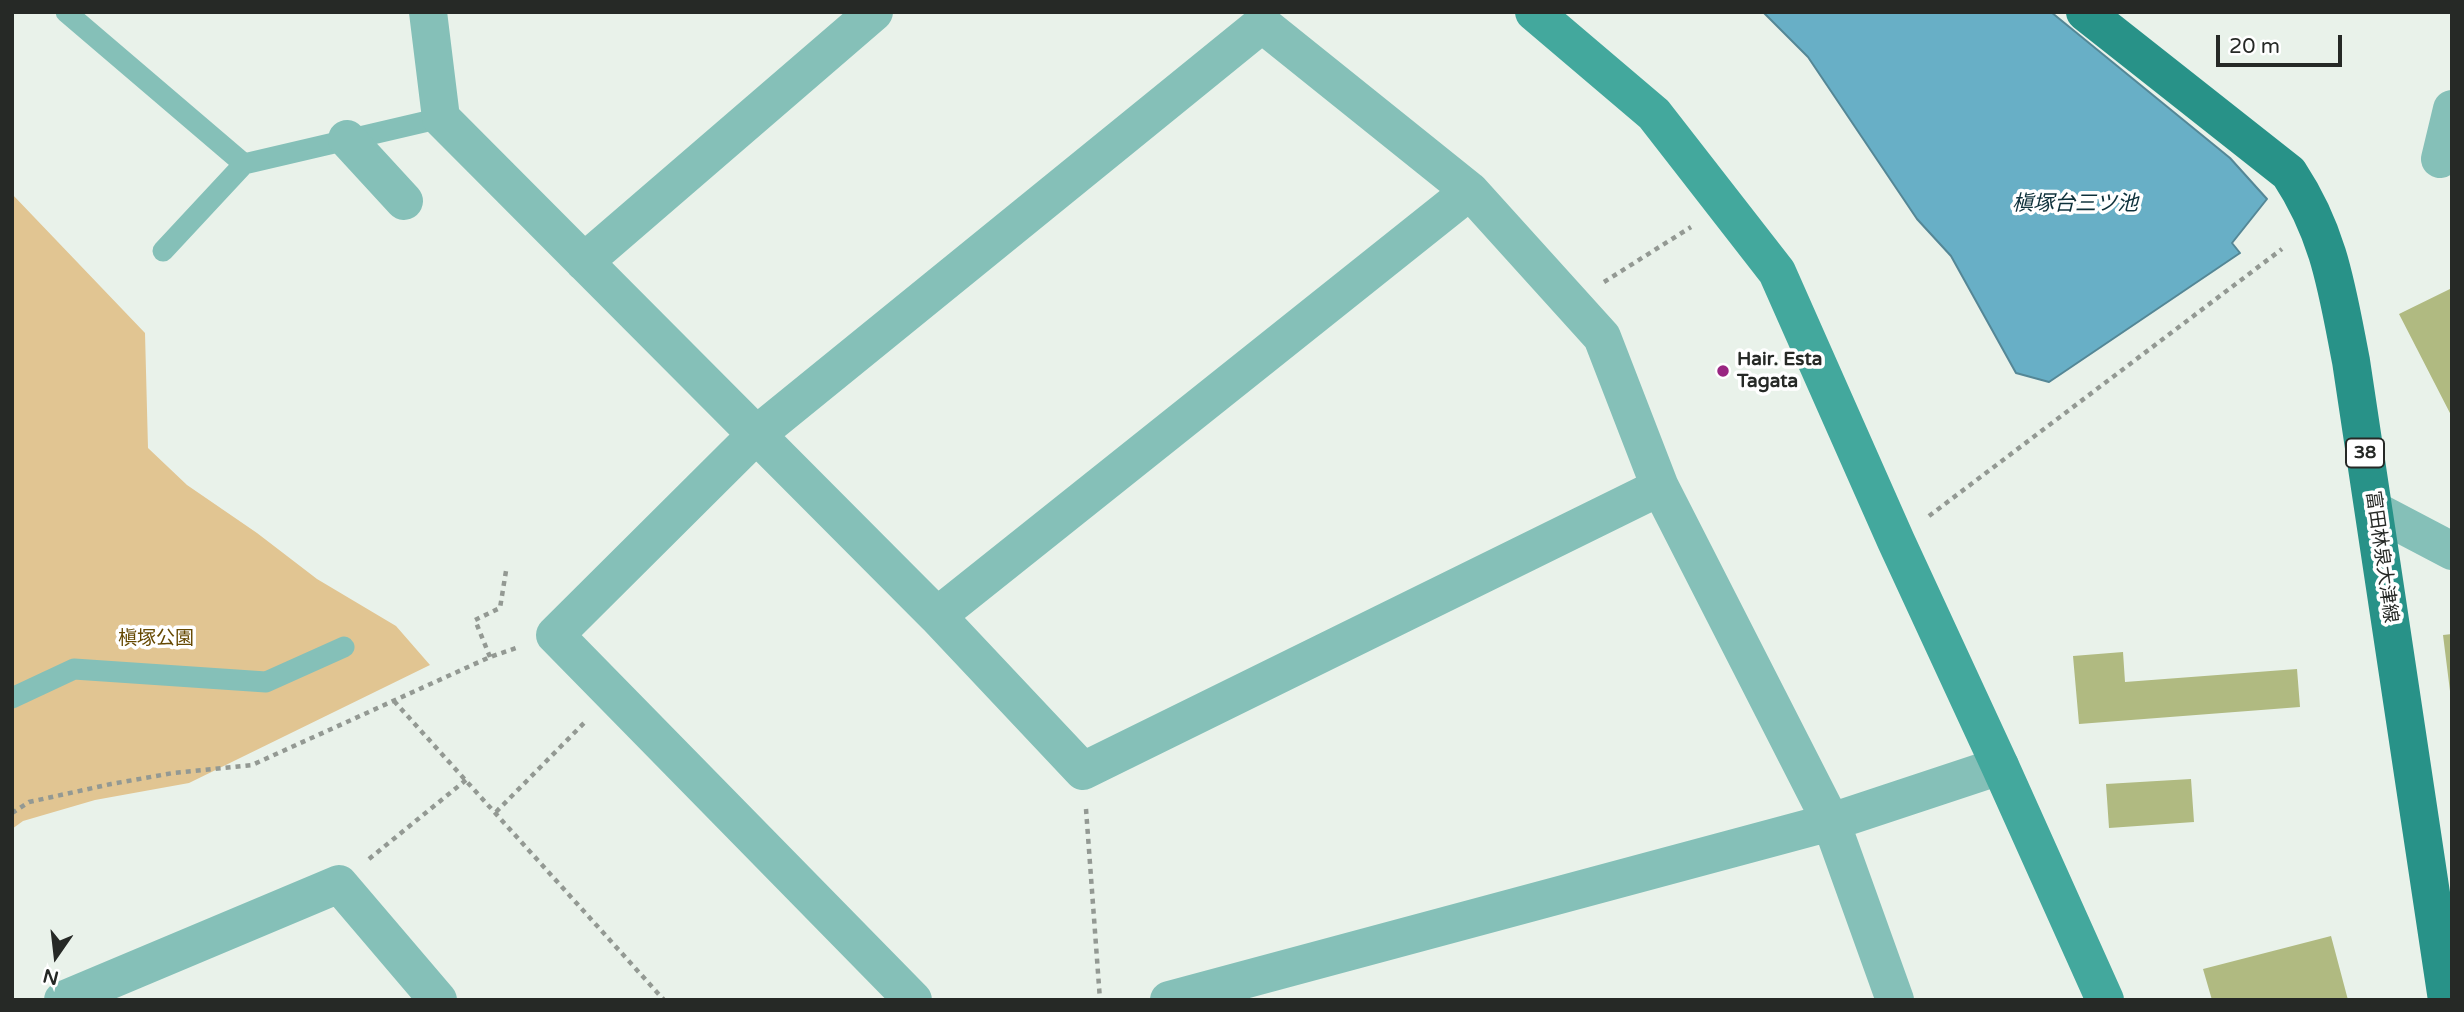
<!DOCTYPE html>
<html>
<head>
<meta charset="utf-8">
<style>
  body { margin:0 }
  #map { position:relative; width:2464px; height:1012px; overflow:hidden; background:#e9f2ea; font-family:"Varela Round",sans-serif }
  canvas { display:block }
  .frame { position:absolute; inset:0; border:14px solid #262926; pointer-events:none }
  .north { position:absolute; left:21px; top:921px; width:70px; height:70px; -webkit-text-stroke:5px #fff; paint-order:stroke; rotate:194deg; font-size:19px; font-weight:700; line-height:28px; text-align:center; color:#262926 }
  .north::after { content:''; display:block; margin:auto; width:24px; height:32px; background:#262926; clip-path:polygon(50% 0,100% 100%,50% 72%,0 100%) }
  .scale { position:absolute; left:2216px; top:35px; width:126px; height:32px; box-sizing:border-box; border:4px solid #262926; border-top:0; padding-left:9px; font-size:21px; line-height:24px; white-space:nowrap; color:#262926; -webkit-text-stroke:5px #fff; paint-order:stroke }
</style>
</head>
<body>
<div id="map">
<canvas width="2464" height="1012"></canvas>
<div class="frame"></div>
<div class="north">N</div>
<div class="scale">20 m</div>
</div>
<script>
const g = document.querySelector('canvas').getContext('2d');
g.lineJoin = 'round';
function paint(path, color) {
  g.fillStyle = color;
  g.fill(path, 'evenodd');
}
function stroke(path, color, width, dash) {
  g.strokeStyle = color;
  g.lineWidth = width;
  g.lineCap = dash ? 'butt' : 'round';
  g.setLineDash(dash || []);
  g.stroke(path);
}
function label(font, color, halo, rows, align = 'center') {
  g.font = font + ' "Varela Round","Noto Sans JP",sans-serif';
  g.lineWidth = 7;
  g.setLineDash([]);
  g.textBaseline = 'middle';
  g.strokeStyle = halo;
  g.fillStyle = color;
  for (const [text, x, y, turn = 0] of rows) {
    g.save();
    g.translate(x, y);
    g.rotate((+turn || 0) * Math.PI / 180);
    g.textAlign = isNaN(turn) ? turn : align;
    if (halo) g.strokeText(text, 0, 0);
    g.fillText(text, 0, 0);
    g.restore();
  }
}
paint(new Path2D(`
  M12 194 145 333 148 448 187 485 257 533 317 579 396 626 430 665 189 783 95 800 23 821 12 829Z`), '#e1c592');
const water = new Path2D(`
  M1763 12H2051L2230 158 2267 199 2232 243 2240 253 2049 382 2016 373 1951 256 1917 219 1808 57Z`);
paint(water, '#68afc6');
stroke(water, '#548796', 2);
paint(new Path2D(`
  M2452 288V417L2399 314Z
  M2452 634V691H2450L2443 635Z
  M2123 652 2125 682 2297 669 2300 707 2079 724 2073 656Z
  M2191 779 2194 822 2109 828 2106 784Z
  M2331 936 2348 1000H2212L2203 969Z`), '#b0ba81');
stroke(new Path2D(`
  M1604 282 1691 227
  M1929 516 2282 249
  M490 657 475 620 500 608 506 571
  M394 701 664 1000
  M1086 809 1100 1000
  M496 812 584 723
  M12 813 29 802 111 784 173 773 252 765 490 657 519 647
  M369 859 466 780`), '#939993', 4.5, [5, 5]);
stroke(new Path2D(`
  M66 12 244 164 441 118
  M163 251 244 164
  M12 698 74 669 266 682 344 647`), '#85c0b8', 21);
stroke(new Path2D(`
  M428 12 441 118 937 616 1083 771 1660 487
  M347 139 404 201
  M2440 159 2452 109
  M584 262 874 12
  M2374 510 2452 551
  M937 616 1470 191
  M63 1000 339 884 438 1000
  M913 1000 555 635 756 435 1262 24 1470 191 1602 337 1660 487 1831 822 1895 1000
  M1169 1000 1831 822 2000 766`), '#85c0b8', 38);
stroke(new Path2D(`
  M1534 12 1654 114 1777 272 1896 541 2000 766 2105 1000`), '#43a89d', 38);
stroke(new Path2D(`
  M2085 12 2289 173C2330 235 2337 290 2351 361L2447 1000`), '#289288', 38);
for (const [x, y, r, color] of [
  [1723,371,7,"#992581"]
]) {
  const dot = new Path2D();
  dot.arc(x, y, r, 0, 2 * Math.PI);
  g.fillStyle = color;
  g.fill(dot);
  stroke(dot, '#fff', 2.5);
}
for (const [x, y, w] of [
  [2365,453,38]
]) {
  const box = new Path2D();
  box.roundRect(x - w / 2, y - 14.5, w, 29, 5);
  g.fillStyle = '#fff';
  g.fill(box);
  stroke(box, '#262926', 2);
}
label('bold 18px', '#262926', null, [
  ["38",2365,453]
]);
label('bold 19px', '#262926', '#fff', [
  ["Hair. Esta",1737,360],
  ["Tagata",1737,382]
], 'left');
label('19px', '#262926', '#fff', [
  ["富田林泉大津線",2381,557,82]
]);
label('19px', '#654801', '#fff', [
  ["槇塚公園",156,639]
]);
label('italic 21px', '#0d303a', '#fff', [
  ["槇塚台三ツ池",2075,204]
]);
</script>
</body>
</html>
